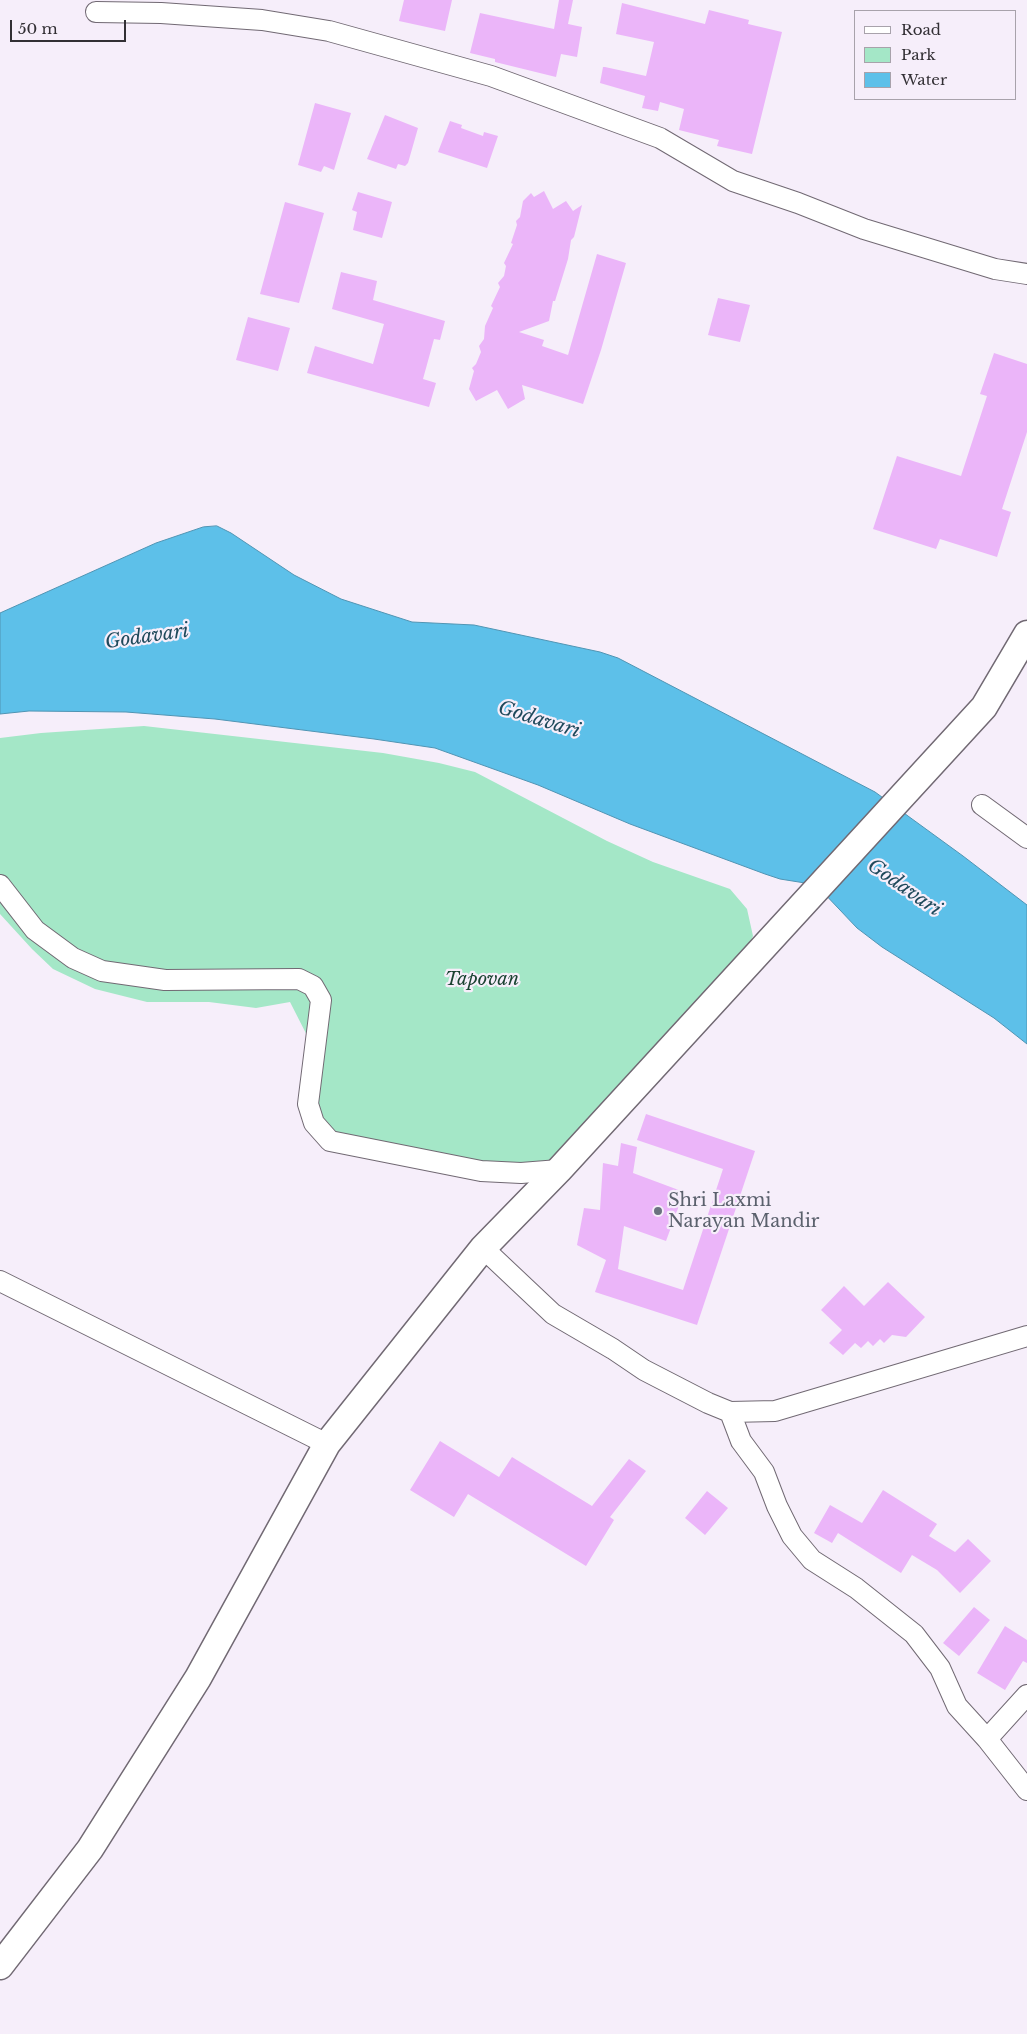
<!DOCTYPE html>
<html>
<head>
<meta charset="utf-8">
<style>
  body { margin:0 }
  #map { position:relative; width:1027px; height:2034px; overflow:hidden; background:#f6eefa; font-family:"Libre Baskerville",serif }
  canvas { display:block }
  .legend { position:absolute; left:854px; top:10px; width:162px; height:90px; box-sizing:border-box; background:#f6eefa; border:1px solid #a8a2ab; margin:0; padding:6px 9px; list-style:none; font-size:15px; color:#322f34 }
  .legend li { display:flex; align-items:center; gap:10px; height:25px }
  .legend b { width:25px; border:1px solid #a8a2ab }
  .scale { position:absolute; left:10px; top:20px; width:116px; height:22px; box-sizing:border-box; border:2px solid #322f34; border-top:0; padding-left:6px; font-size:15px; line-height:18px; white-space:nowrap; color:#322f34; -webkit-text-stroke:4px #f6eefa; paint-order:stroke }
</style>
</head>
<body>
<div id="map">
<canvas width="1027" height="2034"></canvas>
<ul class="legend">
<li><b style="height:6px;background:#fff"></b>Road</li>
<li><b style="height:14px;background:#a4e7c7"></b>Park</li>
<li><b style="height:14px;background:#5dc0e9"></b>Water</li>
</ul>
<div class="scale">50 m</div>
</div>
<script>
const g = document.querySelector('canvas').getContext('2d');
g.lineJoin = 'round';
function paint(path, color) {
  g.fillStyle = color;
  g.fill(path, 'evenodd');
}
function stroke(path, color, width, dash) {
  g.strokeStyle = color;
  g.lineWidth = width;
  g.lineCap = dash ? 'butt' : 'round';
  g.setLineDash(dash || []);
  g.stroke(path);
}
function label(font, color, halo, rows, align = 'center') {
  g.font = font + ' "Libre Baskerville",serif';
  g.lineWidth = 4.5;
  g.setLineDash([]);
  g.textBaseline = 'middle';
  g.strokeStyle = halo;
  g.fillStyle = color;
  for (const [text, x, y, turn = 0] of rows) {
    g.save();
    g.translate(x, y);
    g.rotate((+turn || 0) * Math.PI / 180);
    g.textAlign = isNaN(turn) ? turn : align;
    if (halo) g.strokeText(text, 0, 0);
    g.fillText(text, 0, 0);
    g.restore();
  }
}
paint(new Path2D(`
  M144 726 383 753 439 763 475 772 607 841 653 862 730 889 747 909 753 936 742 963 566 1158 529 1167 482 1162 316 1138 318 1057 290 1002 256 1008 209 1002H147L95 989 53 969 32 949 0 914V738L41 733Z`), '#a4e7c7');
const water = new Path2D(`
  M217 526 231 533 294 575 341 599 378 611 412 622 474 625 600 652 618 658 875 792 963 856 1027 905V1044L994 1018 882 947 857 928 821 890 805 883 780 879 765 874 630 824 538 785 435 748 374 739 215 719 126 712 29 711 0 714V613L156 543 203 527Z`);
paint(water, '#5dc0e9');
stroke(water, '#5094b3', 1);
paint(new Path2D(`
  M404 0H452L445 31 399 21Z
  M559 0H573L568 24 582 27 577 57 561 54 556 77 495 62V59L470 53 480 13 554 29Z
  M622 3 705 24 709 10 749 20 748 24 782 32 752 154 717 146 719 140 679 130 684 109 660 102 658 111 642 108 645 96 600 83 603 67H605L646 76 654 42 616 34Z
  M315 103 351 113 334 170 324 166 321 172 298 165Z
  M385 115 418 128 408 163 405 166 398 164 396 169 367 159Z
  M450 121 462 125 461 128 483 136 484 132 498 136 487 168 438 152Z
  M544 191 553 209 566 201 573 211 582 205 574 237 571 240 568 259 555 301H553L549 321 519 332 544 340 542 346 568 355 597 254 626 263 601 350 583 404 522 385 525 399 508 409 497 390 476 401 469 389 474 371 472 368 476 364 481 352 479 346 484 339 485 326 493 308 491 306 500 287 498 283 504 276 506 266 504 263 513 244 511 243 517 225 516 221 520 217 523 201 531 193 534 197Z
  M358 192 392 202 382 238 353 230 357 212 352 210Z
  M285 202 324 213 299 303 260 294Z
  M341 272 377 281 373 300 445 321 440 340 434 339 423 379 436 383 429 407 307 373 315 346 373 364 384 324 332 309Z
  M718 298 750 305 740 342 708 335Z
  M248 317 290 328 278 371 236 360Z
  M994 353 1027 364V432L1002 509 1011 512 997 557 940 539 936 549 873 529 897 456 961 476 987 396 980 394Z
  M646 1114 755 1151 697 1325 595 1292 606 1260 577 1245 584 1208 600 1210 603 1163 618 1166 621 1143 637 1147 633 1173 684 1192 666 1241 624 1226 618 1269 683 1290 723 1169 637 1140Z
  M888 1282 925 1317 906 1337 892 1335 884 1343 880 1339 873 1346 868 1341 861 1348 855 1343 843 1355 829 1343 842 1330 821 1310 844 1286 864 1306Z
  M440 1441 499 1477 512 1457 592 1506 629 1459 646 1471 610 1517 614 1520 586 1566 468 1494 454 1517 410 1490Z
  M883 1490 937 1524 929 1536 955 1552 968 1539 991 1561 960 1593 937 1570 912 1555 901 1573 838 1533 832 1543 814 1533 830 1505 862 1523Z
  M707 1491 728 1508 705 1535 685 1518Z
  M974 1607 990 1620 959 1656 943 1643Z
  M1005 1626 1027 1640V1663L1023 1661 1005 1690 977 1673Z`), '#ebb5f9');
const minor = new Path2D(`
  M96 12 161 13 262 20 329 31 491 76 660 138 733 181 798 203 864 229 995 269 1027 274
  M982 805 1027 838
  M0 885 35 930 73 958 102 971 165 980 299 979 313 986 321 1000 308 1104 314 1123 330 1141 481 1171 521 1173 559 1170
  M483 1248 553 1314 613 1349 644 1370 708 1403 730 1412 775 1411 1027 1336
  M0 1281 327 1444
  M730 1412 741 1441 764 1472 777 1506 792 1536 812 1560 856 1588 914 1634 940 1668 957 1706 987 1739 1027 1695
  M987 1739 1027 1790`);
const major = new Path2D(`
  M0 1966 90 1849 198 1678 327 1444 483 1248 559 1170 984 707 1027 634`);
stroke(minor, '#716973', 22);
stroke(major, '#716973', 29);
stroke(minor, '#fff', 20);
stroke(major, '#fff', 26);
for (const [x, y, r, color] of [
  [658,1211,5,"#6b7280"]
]) {
  const dot = new Path2D();
  dot.arc(x, y, r, 0, 2 * Math.PI);
  g.fillStyle = color;
  g.fill(dot);
  stroke(dot, '#f6eefa', 2);
}
label('italic 18px', '#1a4332', '#f6eefa', [
  ["Tapovan",482,980]
]);
label('18px', '#5b616d', '#f6eefa', [
  ["Shri Laxmi",668,1201],
  ["Narayan Mandir",668,1222]
], 'left');
label('italic 19px', '#1f495b', '#f6eefa', [
  ["Godavari",147,637,-8],
  ["Godavari",539,720,17],
  ["Godavari",904,888,35]
]);
</script>
</body>
</html>
